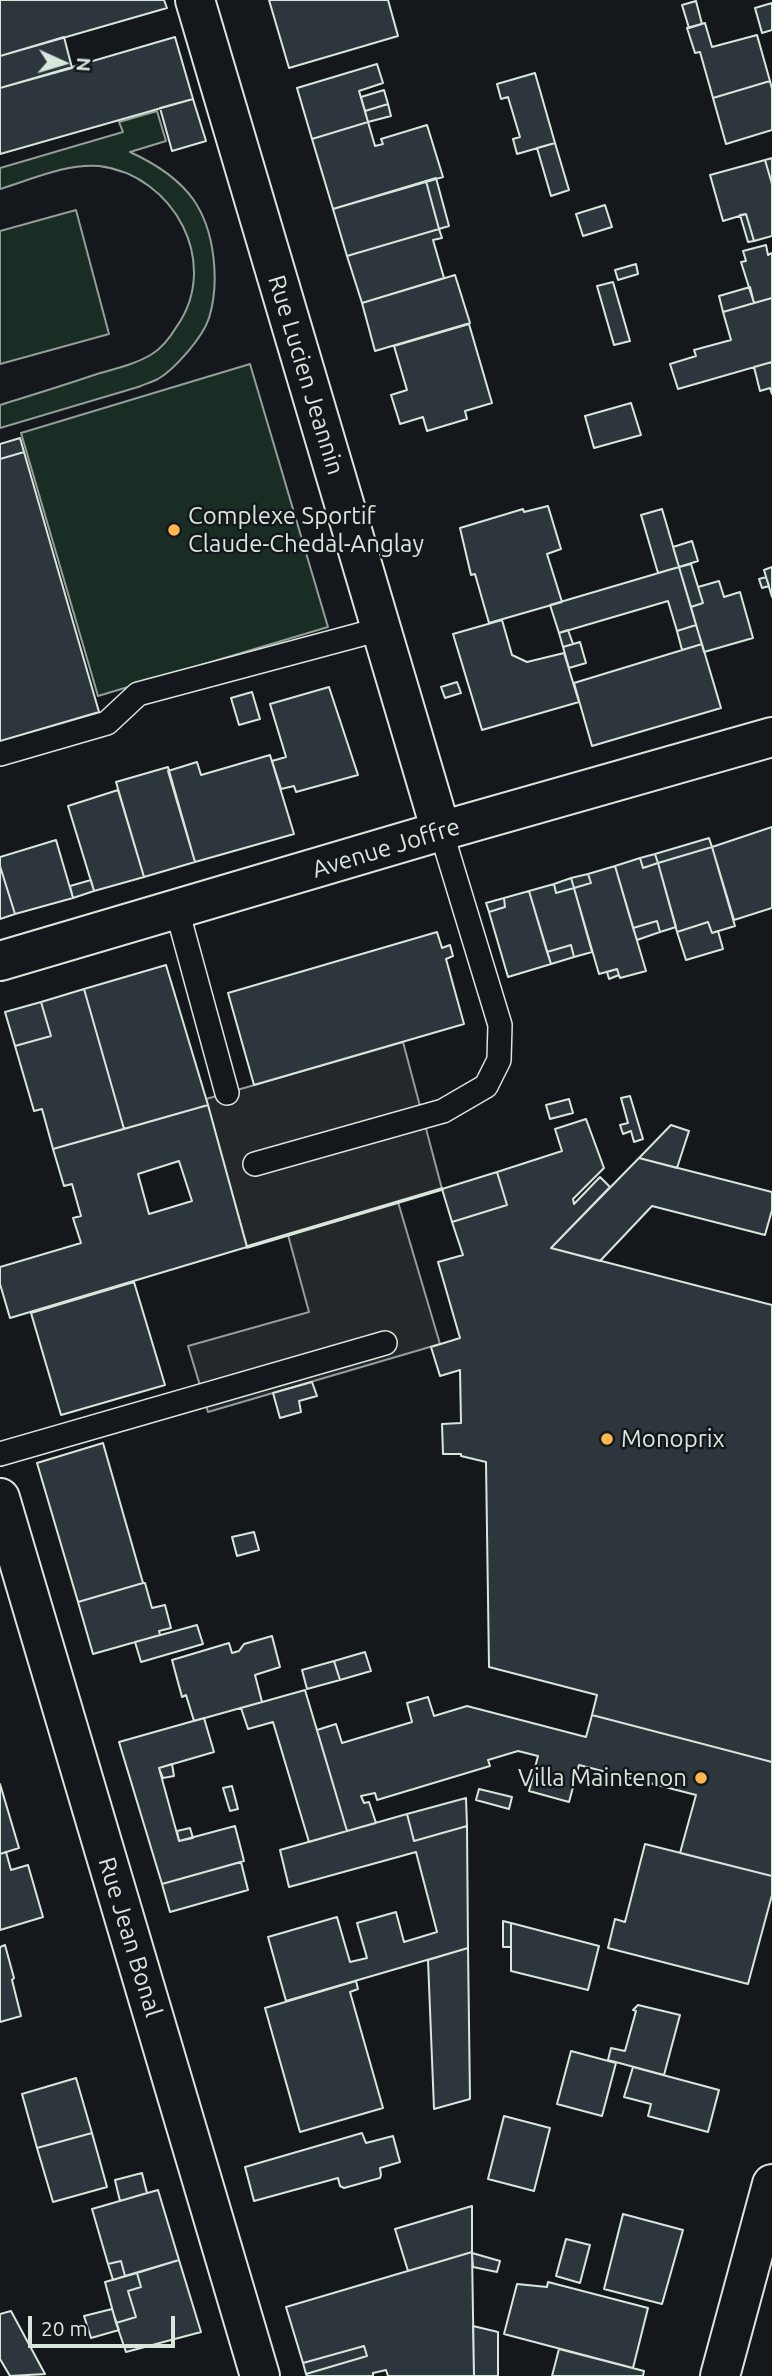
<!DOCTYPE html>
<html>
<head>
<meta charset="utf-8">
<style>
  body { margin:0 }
  #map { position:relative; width:772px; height:2376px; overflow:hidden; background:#14181c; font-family:Ubuntu,sans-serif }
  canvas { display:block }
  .north { position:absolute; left:28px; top:28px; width:70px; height:70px; -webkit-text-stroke:5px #14181c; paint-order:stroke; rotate:94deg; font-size:19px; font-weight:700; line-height:28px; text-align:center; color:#d8e6dc }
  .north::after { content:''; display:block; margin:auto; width:24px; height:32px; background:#d8e6dc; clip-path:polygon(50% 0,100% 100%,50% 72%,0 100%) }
  .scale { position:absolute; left:28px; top:2316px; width:147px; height:32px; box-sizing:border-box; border:4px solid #d8e6dc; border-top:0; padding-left:9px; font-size:21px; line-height:24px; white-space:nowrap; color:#d8e6dc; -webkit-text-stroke:5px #14181c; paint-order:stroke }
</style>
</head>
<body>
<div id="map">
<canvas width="772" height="2376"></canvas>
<div class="north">N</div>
<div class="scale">20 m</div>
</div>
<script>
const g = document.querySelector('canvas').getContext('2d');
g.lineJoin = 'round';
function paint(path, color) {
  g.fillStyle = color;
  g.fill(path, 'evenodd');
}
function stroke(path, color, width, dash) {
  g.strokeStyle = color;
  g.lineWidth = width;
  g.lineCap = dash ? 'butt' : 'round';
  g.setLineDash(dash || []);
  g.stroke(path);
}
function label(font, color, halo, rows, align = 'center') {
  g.font = font + ' Ubuntu,sans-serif';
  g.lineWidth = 5;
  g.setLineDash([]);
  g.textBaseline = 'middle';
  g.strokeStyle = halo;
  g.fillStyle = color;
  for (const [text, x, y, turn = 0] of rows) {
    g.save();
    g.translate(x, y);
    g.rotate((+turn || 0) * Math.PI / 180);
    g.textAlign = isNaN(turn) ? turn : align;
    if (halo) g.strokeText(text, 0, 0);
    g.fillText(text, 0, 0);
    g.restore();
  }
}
const green = new Path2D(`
  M157 111 166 141 130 152C154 163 177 177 193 199 215 230 220 282 209 318 203 337 175 369 158 379 152 382 145 384 138 387L0 428V405C32 395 65 385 97 374 115 369 136 364 152 354 162 348 171 336 177 326 221 263 174 175 99 166 67 163 30 180 0 189V168L123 132 119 122Z
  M76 210 109 334 0 364V231Z
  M250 364 328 627 98 696 21 433Z`);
paint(green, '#1a2d24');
stroke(green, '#939e99', 2);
const parking = new Path2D(`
  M403 1042 442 1189 398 1202 440 1344 208 1412 188 1346 309 1312 288 1235 247 1247 206 1099Z`);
paint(parking, '#24282b');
stroke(parking, '#939e99', 2);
const building = new Path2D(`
  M0 0H164L167 8 0 56Z
  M269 0H388L398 36 289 68Z
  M696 1 702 24 689 28 682 5Z
  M772 3V30L762 33 755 8Z
  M705 23 712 47 757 35 770 81 713 98 700 52 695 53 687 28Z
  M64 37 72 68 0 88V56Z
  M175 37 193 99 0 154V88Z
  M377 64 383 83 359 91 368 122 312 139 297 88Z
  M535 73 555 143 517 154 513 139 520 137 508 97 501 99 497 84Z
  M770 81 772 89V130L726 144 713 98Z
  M384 90 388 104 365 111 361 97Z
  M193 99 206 141 172 151 160 108Z
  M388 104 391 116 368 122 365 111Z
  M368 122 375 146 383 144 381 139 427 125 443 177 333 209 312 139Z
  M555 143 569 190 551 196 537 148Z
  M772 158V184L765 160Z
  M765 160 772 184V236L754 241 746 214 723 221 710 175Z
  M436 178 449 226 439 229 426 181Z
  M426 181 439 229 347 256 333 209Z
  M605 205 612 227 583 236 576 214Z
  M746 214 754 241 748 242 740 215Z
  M439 229 442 238 433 240 444 278 362 303 347 256Z
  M766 245 768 255 772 253V298L754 303 741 262 746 261 743 251Z
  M636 264 638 274 618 280 615 270Z
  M455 275 470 323 375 351 362 303Z
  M613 282 630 341 614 345 597 286Z
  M750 287 754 303 723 312 719 296Z
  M772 298V362L678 389 670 364 696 356 694 350 731 340 723 312Z
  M469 324 492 403 465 411 467 419 427 431 423 417 400 424 391 395 407 390 394 346Z
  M772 362V394L770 388 760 391 754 367Z
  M631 403 641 435 594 448 585 416Z
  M20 438 24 452 0 459V444Z
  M24 452 99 712 0 741V459Z
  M548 506 561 549 547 554 562 602 489 623 475 574 471 575 460 528 523 509 524 512Z
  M662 509 679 567 658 573 641 515Z
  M692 541 698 561 679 567 673 547Z
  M691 564 703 603 691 607 679 567Z
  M679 567 696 625 677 631 668 601 559 633 550 605Z
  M772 567V597L764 570Z
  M766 577 769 586 762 588 759 579Z
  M719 581 724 597 740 592 753 638 704 652 691 607 703 603 698 587Z
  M502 620 512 655 527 662 564 653 579 702 482 730 453 634Z
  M696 625 702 644 682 650 677 631Z
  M568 630 573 644 563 647 559 633Z
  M580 642 586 663 569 668 563 647Z
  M702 644 721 708 592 746 574 683Z
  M457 682 461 693 445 698 441 687Z
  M329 687 358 775 296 792 294 786 281 789 272 761 286 757 270 704Z
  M252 692 260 719 239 725 231 698Z
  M270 755 294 834 195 862 168 771 197 762 201 775Z
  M168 767 195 862 144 877 116 782Z
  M118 790 144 877 94 891 68 806Z
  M772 827V908L734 920 712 847Z
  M709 838 712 847 658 863 655 854Z
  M56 840 73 898 15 914 0 866V857Z
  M712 847 735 926 712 933 708 922 677 932 658 863Z
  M655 854 658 863 643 868 640 858Z
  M640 858 643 868 658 863 676 927 660 932 657 921 633 928 615 866Z
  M0 866 15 914 0 919Z
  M615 866 646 971 620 978 617 969 599 974 574 888 591 883 588 874Z
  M588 874 591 883 574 888 571 878Z
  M571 878 574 888 556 893 554 884Z
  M91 880 94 891 73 898 70 886Z
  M554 884 556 893 574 888 592 952 574 957 571 945 547 952 529 891Z
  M529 891 551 964 508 977 489 912 505 907 504 898Z
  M504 898 505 907 489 912 486 903Z
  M657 921 660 932 637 940 633 928Z
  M708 922 712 933 718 931 723 949 686 960 677 932Z
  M437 932 442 948 450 945 453 956 446 959 464 1024 254 1085 228 993Z
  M571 945 574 957 551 964 547 952Z
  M166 965 208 1105 124 1129 84 989Z
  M617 969 619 975 609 979 607 972Z
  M84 989 124 1129 53 1149 42 1109 34 1111 15 1046 51 1036 41 1002Z
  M41 1002 51 1036 15 1046 5 1012Z
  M630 1096 643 1139 634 1142 631 1131 623 1134 620 1125 628 1123 621 1098Z
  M569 1099 573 1113 550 1119 546 1105Z
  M208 1105 247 1247 10 1318 0 1284V1267L81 1243 73 1218 81 1216 72 1184 64 1186 53 1149ZM179 1161 192 1201 149 1214 138 1174Z
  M586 1119 604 1168 573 1199 574 1204 600 1177 610 1187 551 1248 772 1305V1762L592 1715 597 1695 489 1667 486 1462 461 1456V1454H443L442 1424 461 1423 460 1370 440 1376 431 1347 460 1338 438 1262 463 1255 452 1222 507 1205 497 1172 562 1151 555 1129Z
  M671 1125 689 1131 677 1168 639 1158Z
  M639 1158 772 1192V1210L765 1235 652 1206 600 1261 551 1248Z
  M497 1172 507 1205 452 1222 442 1189Z
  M134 1282 165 1385 61 1415 31 1313Z
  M312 1382 317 1396 299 1401 301 1412 280 1418 273 1393Z
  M103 1443 143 1583 78 1602 37 1463Z
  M254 1532 259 1550 237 1556 232 1537Z
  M143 1583H145L152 1608 165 1605 171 1628 159 1631 160 1635 93 1654 78 1602Z
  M197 1625 203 1644 141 1662 135 1642Z
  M272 1636 280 1667 255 1675 262 1702 194 1721 186 1695 182 1697 172 1660 229 1643 232 1653 239 1651 244 1644Z
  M365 1652 371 1671 340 1680 334 1661Z
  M334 1661 340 1680 307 1689 302 1670Z
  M305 1690 347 1831 309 1842 273 1722 248 1729 241 1708Z
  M428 1697 434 1716 467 1706 586 1737 592 1715 772 1762V1876L680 1853 696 1795 579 1765 569 1802 529 1791 538 1756 518 1751 488 1760 490 1766 377 1800 375 1793 361 1796 364 1803 369 1802 376 1823 347 1831 317 1730 336 1724 342 1743 412 1722 407 1703Z
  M204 1718 214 1752 159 1768 179 1841 235 1826 244 1861 162 1884 119 1742Z
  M172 1764 174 1776 163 1778 159 1768Z
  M0 1784 19 1848 0 1854Z
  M232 1786 238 1809 230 1811 223 1788Z
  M479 1789 512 1797 509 1809 476 1800Z
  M466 1798 467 1826 414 1841 407 1814Z
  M407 1814 414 1841 467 1826 468 1948 286 2001 268 1937 337 1917 350 1962 367 1958 357 1923 396 1912 404 1942 437 1932 416 1852 289 1887 280 1850Z
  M190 1828 193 1838 179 1841 177 1831Z
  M645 1844 772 1876V1895L748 1984 608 1948 615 1919 625 1922Z
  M6 1852 11 1870 28 1865 43 1917 0 1930V1854Z
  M241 1862 248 1890 170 1912 162 1884Z
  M503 1921 511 1923V1947H503Z
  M511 1923 599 1946 588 1990 511 1971Z
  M5 1945 14 1978 12 1980 21 2016 0 2022V1947Z
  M468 1948 470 2099 434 2109 428 1960Z
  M356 1981 358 1989 350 1992 383 2108 300 2132 265 2008Z
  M638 2005 680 2015 664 2075 608 2060 611 2048 625 2051 636 2011 633 2010Z
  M571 2051 616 2063 602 2116 557 2104Z
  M633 2067 719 2090 708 2132 648 2116 651 2104 624 2097Z
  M76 2078 92 2133 37 2148 22 2094Z
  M504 2116 550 2128 534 2191 488 2179Z
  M92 2133 107 2187 53 2202 37 2148Z
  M362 2133 366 2143 393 2136 400 2162 380 2168 381 2175 380 2178 344 2188 340 2186 338 2178 254 2201 245 2167Z
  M142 2173 147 2193 120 2201 115 2180Z
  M158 2190 179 2260 125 2276 121 2261 108 2264 92 2209Z
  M472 2206V2252L408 2271 395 2229Z
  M623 2214 683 2230 662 2304 604 2289Z
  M566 2239 590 2245 580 2283 556 2276Z
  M472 2252 474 2376H388L386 2370 373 2373V2376H307L306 2374 367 2356 364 2346 303 2363 286 2307Z
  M472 2253 500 2261 497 2272 473 2267Z
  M179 2260 201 2332 126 2352 116 2323 136 2317 128 2291 141 2287 137 2273Z
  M121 2261 125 2276 113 2280 108 2264Z
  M137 2273 141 2287 128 2291 136 2317 116 2323 105 2282Z
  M548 2282 648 2308 633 2368 504 2334 517 2284 547 2287Z
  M112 2309 119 2330 91 2338 84 2316Z
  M11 2311 45 2374 10 2376 0 2359V2314Z
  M473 2326 498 2332V2376H474Z
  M364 2346 367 2356 306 2374 303 2363Z
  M559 2349 644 2371 643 2376H552Z`);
paint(building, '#2c363c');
stroke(building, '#d8e6dc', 2);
const lane = new Path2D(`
  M0 754 107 723 138 694 381 629
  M177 910 227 1093
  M255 1164 443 1111 486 1086 499 1060 500 1025 441 831
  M0 1454 385 1343`);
const street = new Path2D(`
  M195 0 441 831
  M0 961 441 831 772 737
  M0 1498 260 2376`);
const secondary = new Path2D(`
  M720 2376 772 2184`);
stroke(lane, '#d8e6dc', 26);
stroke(street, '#d8e6dc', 42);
stroke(secondary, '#d8e6dc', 42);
stroke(lane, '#14181c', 23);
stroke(street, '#14181c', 38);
stroke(secondary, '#14181c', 38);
stroke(new Path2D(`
  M247 1247 442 1189`), '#d8e6dc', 3.5);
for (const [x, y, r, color] of [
  [174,530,7,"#ffb74d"],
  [607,1439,7,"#ffb74d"],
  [701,1778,7,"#ffb74d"]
]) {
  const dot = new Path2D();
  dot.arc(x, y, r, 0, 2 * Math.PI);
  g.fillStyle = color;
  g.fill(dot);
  stroke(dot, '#14181c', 2.5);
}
label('24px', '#d8e6dc', '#14181c', [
  ["Rue Lucien Jeannin",306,375,73],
  ["Avenue Joffre",386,848,-17],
  ["Rue Jean Bonal",130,1937,73]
]);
label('24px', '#d8e6dc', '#14181c', [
  ["Complexe Sportif",188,516],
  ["Claude-Chedal-Anglay",188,544],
  ["Monoprix",621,1439],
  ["Villa Maintenon",687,1778,"right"]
], 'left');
</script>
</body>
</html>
